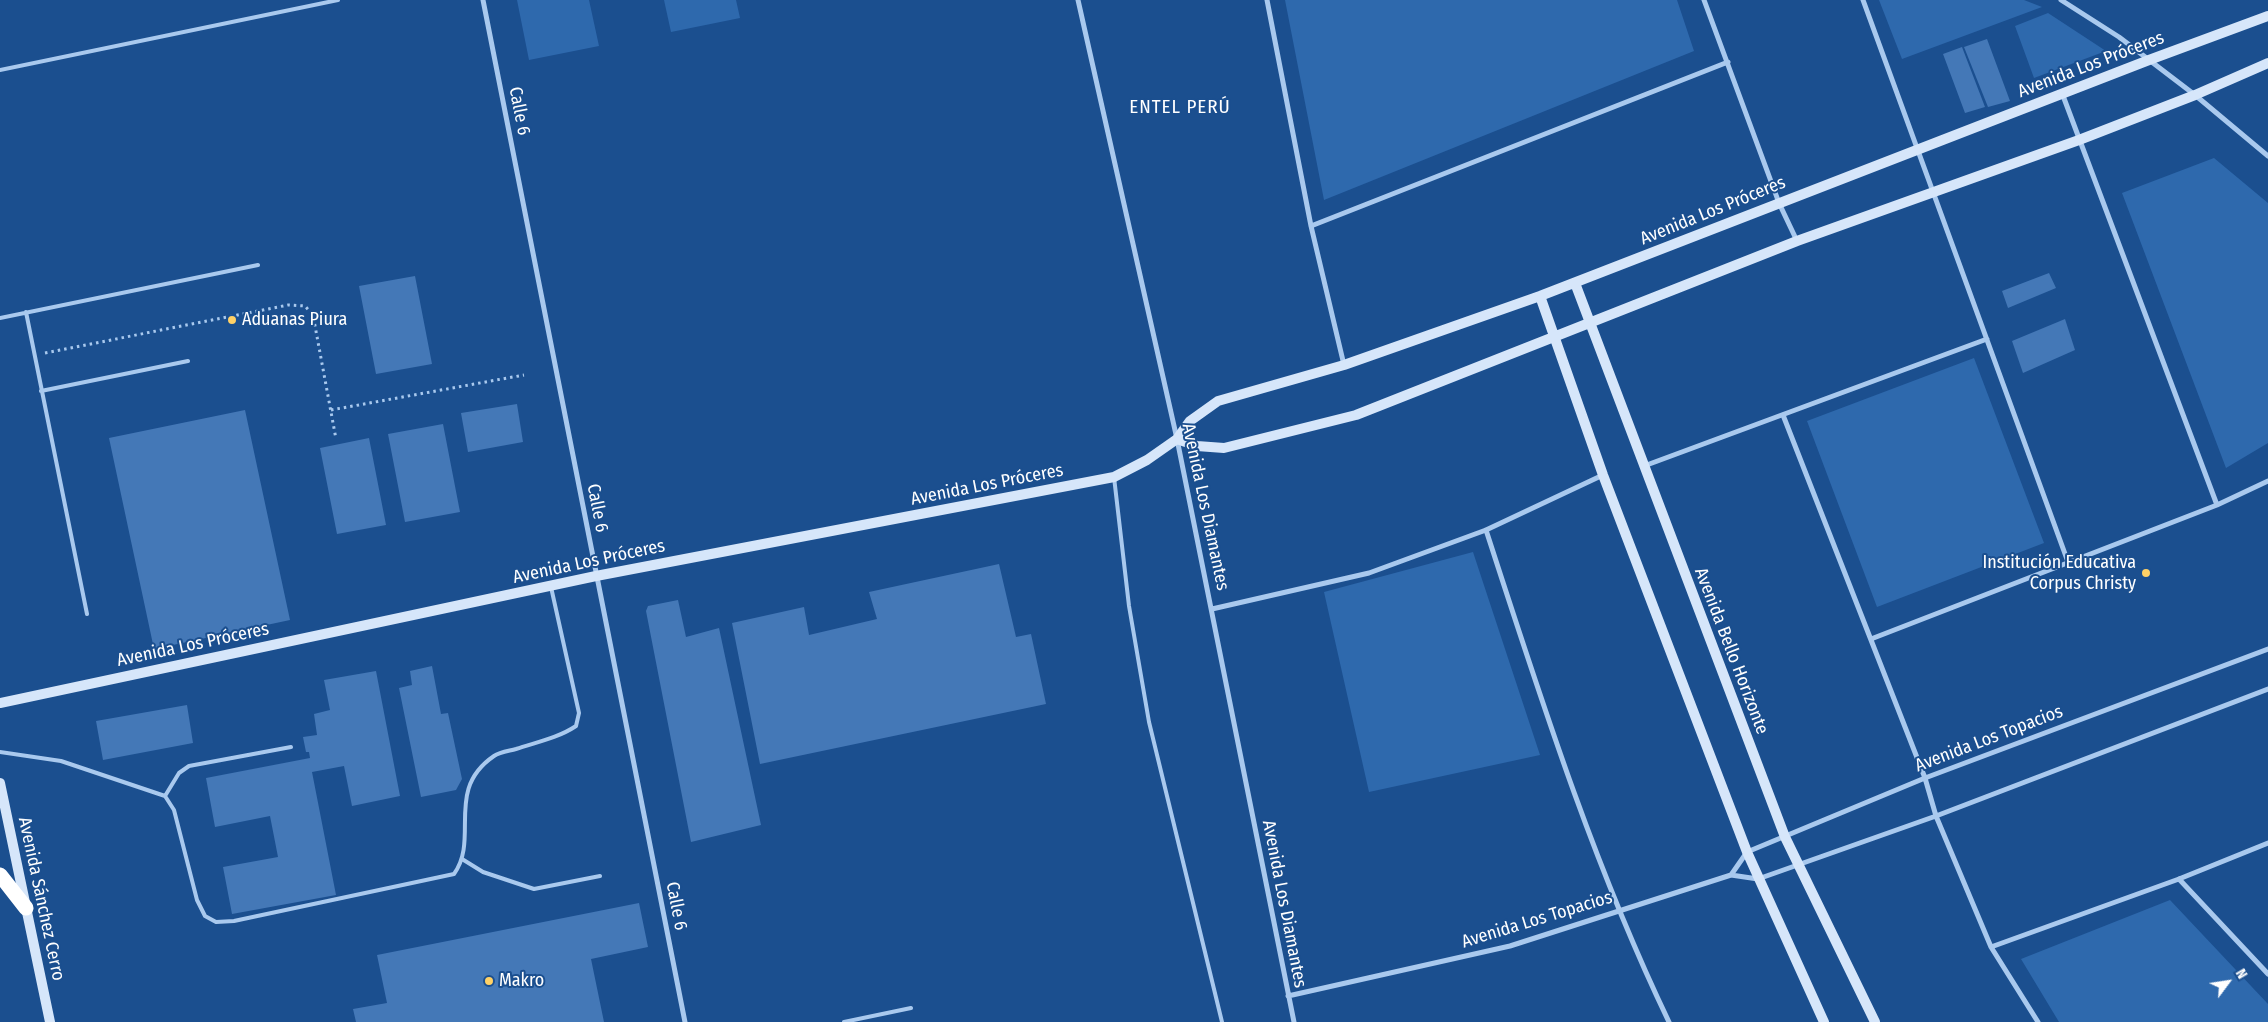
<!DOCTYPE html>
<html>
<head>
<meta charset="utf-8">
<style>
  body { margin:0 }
  #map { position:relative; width:2268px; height:1022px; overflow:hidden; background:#1b4f8f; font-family:"Fira Sans Condensed",sans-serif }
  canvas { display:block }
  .north { position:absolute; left:2203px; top:957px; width:50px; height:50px; -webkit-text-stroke:4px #1b4f8f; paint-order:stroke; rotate:59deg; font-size:14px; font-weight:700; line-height:20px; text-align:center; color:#fff }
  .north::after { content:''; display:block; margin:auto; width:18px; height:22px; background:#fff; clip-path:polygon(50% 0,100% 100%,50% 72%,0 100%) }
</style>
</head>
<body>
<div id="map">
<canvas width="2268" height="1022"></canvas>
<div class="north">N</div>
</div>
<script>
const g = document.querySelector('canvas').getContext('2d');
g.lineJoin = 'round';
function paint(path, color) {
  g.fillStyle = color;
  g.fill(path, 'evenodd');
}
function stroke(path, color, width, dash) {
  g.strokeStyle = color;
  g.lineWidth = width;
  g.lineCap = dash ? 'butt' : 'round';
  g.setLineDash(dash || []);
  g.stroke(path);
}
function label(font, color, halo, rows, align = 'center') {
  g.font = font + ' "Fira Sans Condensed",sans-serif';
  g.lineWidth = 4;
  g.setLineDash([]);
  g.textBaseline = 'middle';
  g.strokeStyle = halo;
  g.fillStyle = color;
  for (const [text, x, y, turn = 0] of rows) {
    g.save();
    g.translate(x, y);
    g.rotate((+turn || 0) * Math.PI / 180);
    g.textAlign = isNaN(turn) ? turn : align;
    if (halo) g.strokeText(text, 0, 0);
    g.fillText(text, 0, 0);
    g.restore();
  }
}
paint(new Path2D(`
  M517 0H589L599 46 529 60Z
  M664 0H736L740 18 671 32Z
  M1285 0H1677L1694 51 1324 200Z
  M1879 0H2024L2042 7 1902 59Z
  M2048 13 2106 51 2034 78 2015 26Z
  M2214 158 2268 203V443L2226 468 2122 193Z
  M1974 358 2044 543 1877 607 1807 421Z
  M1473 552 1540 755 1369 792 1324 592Z
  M2170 900 2268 1004V1022H2059L2021 959Z`), '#2e69ad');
paint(new Path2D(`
  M1987 39 2010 101 1988 107 1964 47Z
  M1962 47 1985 107 1965 113 1943 54Z
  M2049 273 2056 288 2008 308 2002 291Z
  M415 276 432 364 376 374 359 286Z
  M2065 319 2075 350 2023 373 2012 341Z
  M517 404 523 442 468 452 461 413Z
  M245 410 290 620 154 649 109 438Z
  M443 424 460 512 405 522 388 434Z
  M369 438 386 525 337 534 320 448Z
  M999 564 1016 637 1031 634 1046 704 760 764 732 623 804 607 809 635 877 619 869 592Z
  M678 600 686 637 719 628 761 825 691 842 646 611 648 606Z
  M432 666 441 714 448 713 462 779 456 790 421 797 399 688 412 685 410 671Z
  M376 671 400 796 352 806 344 766 312 772 336 895 232 914 223 867 278 857 270 816 215 827 206 778 310 758 309 752H306L303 737 317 735 314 714 330 710 324 680Z
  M187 705 193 743 103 760 96 721Z
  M639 903 648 947 591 959 604 1022H356L353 1009 387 1003 377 955Z`), '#4478b7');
stroke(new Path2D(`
  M45 353 288 305 305 306 313 315 336 439
  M331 410 524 375`), '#a9c9ee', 3, [2.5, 4]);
stroke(new Path2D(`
  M0 70 338 0
  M26 312 87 614
  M0 318 258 265
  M41 391 188 361
  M1114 477 1129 606 1149 722 1222 1022
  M0 752 61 761 165 796 174 810 197 900 205 916 216 922 234 921 454 874C480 838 444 790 494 756 500 752 509 751 516 749 537 742 558 738 576 726L579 713 551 587
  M165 796 179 773 189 766 291 747
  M462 859 483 872 534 889 600 876
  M844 1022 911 1008`), '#a9c9ee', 4);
stroke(new Path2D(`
  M483 0 685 1022
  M1078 0 1177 439 1294 1022
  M1267 0 1311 226 1344 365
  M1704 0 1779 203 1797 241
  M1863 0 2068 562
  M2061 0 2119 37 2195 95 2268 156
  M2062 93 2217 505
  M1311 226 1728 62
  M1783 415 1925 778 1936 816 1991 947 2038 1022
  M1644 466 1987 339
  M1486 530C1540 696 1593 864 1669 1022
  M1212 609 1369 573 1486 530 1603 475
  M1871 639 2217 505 2268 481
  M1731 875 1747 852 1925 778 2268 649
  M2179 879 2268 974
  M1991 947 2179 879 2268 843
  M1288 996 1510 946 1731 875 1758 879 1936 816 2268 689`), '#a9c9ee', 5);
stroke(new Path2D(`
  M1575 283 1785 837 1875 1022
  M1540 296 1603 475 1747 852 1824 1022
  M1177 439 1197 446 1224 448 1356 415 1797 241 2079 140 2195 95 2268 63
  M0 703 596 576 1114 477 1147 460 1177 439 1190 421 1218 401 1344 365 1540 296 2149 60 2268 16
  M0 783 50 1022`), '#d6e6fa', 10);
stroke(new Path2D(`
  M0 875 26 908`), '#fff', 15);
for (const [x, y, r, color] of [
  [232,320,5,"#ffd166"],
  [2146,573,5,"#ffd166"],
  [489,981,5,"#ffd166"]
]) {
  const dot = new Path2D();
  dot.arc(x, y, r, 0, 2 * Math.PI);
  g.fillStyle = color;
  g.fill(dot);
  stroke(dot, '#1b4f8f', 2);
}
label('18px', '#fff', '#1b4f8f', [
  ["Avenida Los Próceres",2091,65,-21],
  ["Calle 6",519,111,79],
  ["Avenida Los Próceres",1713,211,-22],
  ["Avenida Los Próceres",987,485,-11],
  ["Avenida Los Diamantes",1205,507,78],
  ["Calle 6",597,508,79],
  ["Avenida Los Próceres",589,562,-12],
  ["Avenida Los Próceres",193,645,-12],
  ["Avenida Bello Horizonte",1731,651,69],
  ["Avenida Los Topacios",1989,739,-21],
  ["Avenida Sánchez Cerro",41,899,78],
  ["Avenida Los Diamantes",1284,904,79],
  ["Calle 6",676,906,79],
  ["Avenida Los Topacios",1537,920,-17]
]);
label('18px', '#fff', '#1b4f8f', [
  ["Aduanas Piura",242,320],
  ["Institución Educativa",2136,563,"right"],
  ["Corpus Christy",2136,584,"right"],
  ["Makro",499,981]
], 'left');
g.letterSpacing = '1px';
label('19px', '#fff', '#1b4f8f', [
  ["ENTEL PERÚ",1180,108]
]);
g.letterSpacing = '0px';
</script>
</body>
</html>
